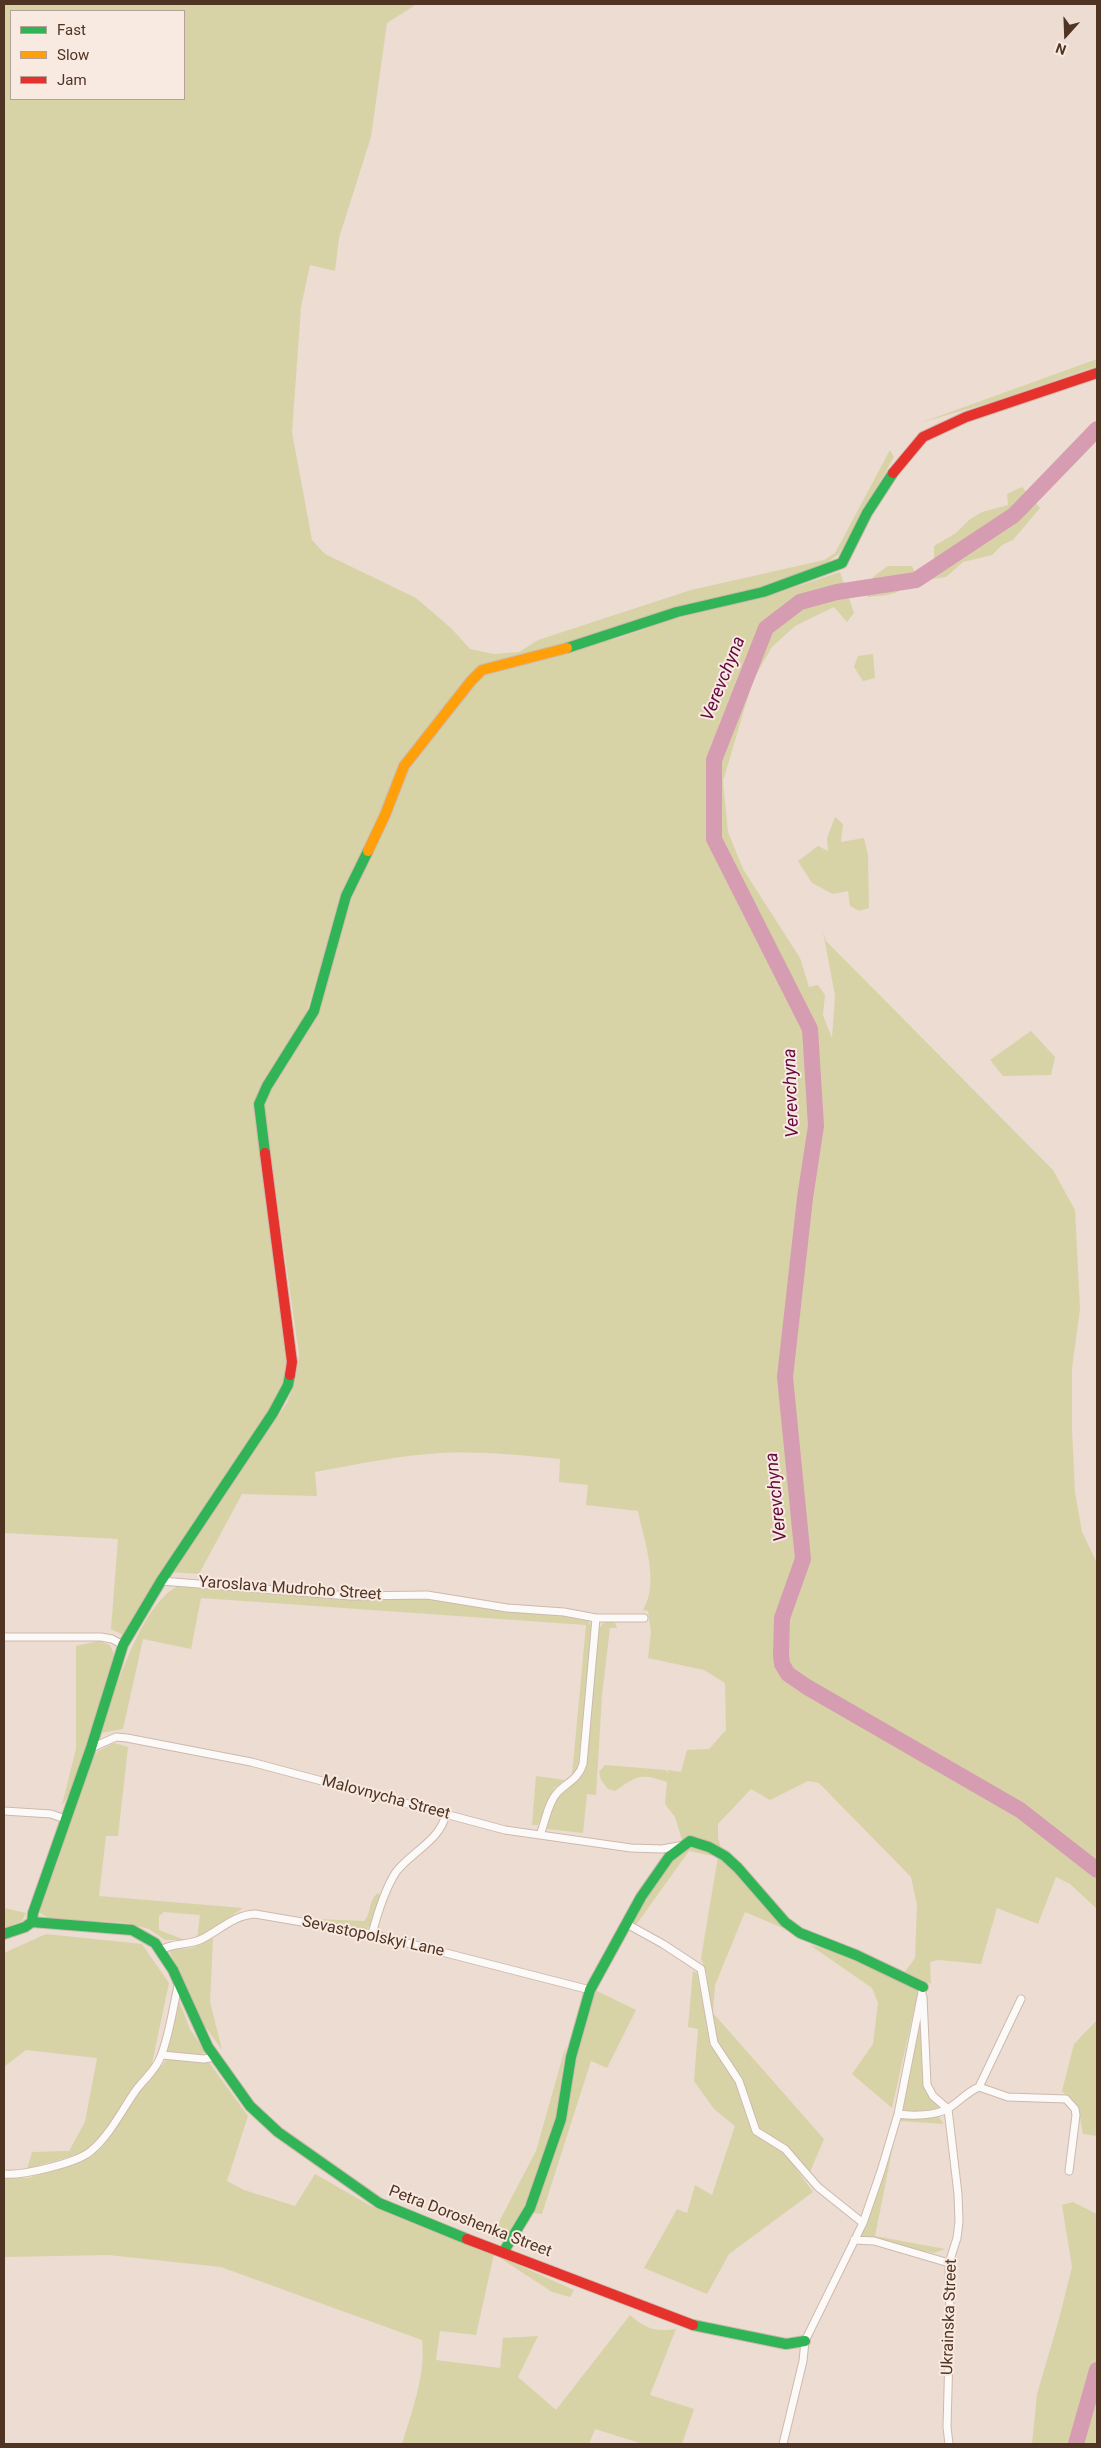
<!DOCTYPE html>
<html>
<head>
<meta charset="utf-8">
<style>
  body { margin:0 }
  #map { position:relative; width:1101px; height:2448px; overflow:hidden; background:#ecdcd2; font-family:Roboto,sans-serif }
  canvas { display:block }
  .frame { position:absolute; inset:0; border:5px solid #503423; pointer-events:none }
  .legend { position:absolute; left:10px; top:10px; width:175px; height:90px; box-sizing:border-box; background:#f8e9e1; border:1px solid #b5a195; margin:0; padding:6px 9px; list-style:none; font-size:15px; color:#503423 }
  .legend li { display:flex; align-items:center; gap:10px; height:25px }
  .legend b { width:25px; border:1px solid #b5a195 }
  .north { position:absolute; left:1041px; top:10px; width:50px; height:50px; -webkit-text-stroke:4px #f8e9e1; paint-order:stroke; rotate:200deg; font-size:14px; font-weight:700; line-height:20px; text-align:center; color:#503423 }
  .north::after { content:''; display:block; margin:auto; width:18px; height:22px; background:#503423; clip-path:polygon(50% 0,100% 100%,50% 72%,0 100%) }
</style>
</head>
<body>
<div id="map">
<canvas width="1101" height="2448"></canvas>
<div class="frame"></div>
<ul class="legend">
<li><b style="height:6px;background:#30b455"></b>Fast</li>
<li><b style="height:6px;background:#ff9f0a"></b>Slow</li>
<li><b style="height:6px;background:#e5322d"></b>Jam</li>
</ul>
<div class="north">N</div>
</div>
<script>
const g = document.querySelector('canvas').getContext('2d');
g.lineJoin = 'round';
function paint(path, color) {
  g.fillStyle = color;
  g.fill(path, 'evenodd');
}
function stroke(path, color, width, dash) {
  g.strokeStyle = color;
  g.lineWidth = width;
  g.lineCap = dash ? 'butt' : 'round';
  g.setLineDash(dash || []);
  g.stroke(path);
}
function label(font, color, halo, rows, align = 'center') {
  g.font = font + ' Roboto,sans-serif';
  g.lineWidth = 4;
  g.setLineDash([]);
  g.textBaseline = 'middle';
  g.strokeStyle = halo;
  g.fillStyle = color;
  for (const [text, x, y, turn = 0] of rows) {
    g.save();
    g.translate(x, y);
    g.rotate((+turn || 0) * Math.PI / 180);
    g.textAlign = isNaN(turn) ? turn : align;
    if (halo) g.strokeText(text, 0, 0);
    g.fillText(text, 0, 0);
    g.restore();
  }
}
paint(new Path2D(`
  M4 4H417L387 23 371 137 339 238 335 271 310 265 301 307 292 432 312 540 325 554 416 598 451 628 470 649 494 654 519 652 538 640 691 590 824 560 835 553 890 450 894 457 839 554 825 564 761 587 671 608 529 655 482 667 404 758 335 921 302 1027 262 1088 289 1360 285 1386 125 1636 111 1629 118 1539 4 1533ZM11 11H184V99H11Z
  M1097 359V366L995 401 920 423Z
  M1022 487 1040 508 1013 540 1002 545 992 555 963 562 946 577 926 580 923 573 934 561V546L956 533 969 520 982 512 1008 505 1007 494Z
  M888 566H912L915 573C902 596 891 595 867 597L873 577Z
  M840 572 854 613 847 622 834 607 795 626 772 647 753 680 723 781 728 832 743 869 800 958 809 987 818 985 825 995 823 1015 832 1038 835 996 823 931 826 941 1053 1170 1075 1210 1080 1309 1072 1368V1430L1075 1492 1082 1532 1097 1563V1909L1070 1884 1056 1877 1038 1924 997 1908 981 1964 938 1960 930 1962 931 1984 905 1972 915 1958 917 1905 911 1877 819 1783 808 1781 770 1800 751 1789 718 1824V1838L722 1851 700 1840H682L675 1817 665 1804 667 1782C640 1773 638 1775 615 1791L608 1789 601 1780 599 1772 605 1765 666 1770 668 1773V1770L681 1772 687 1750 709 1749 726 1730 725 1683 704 1670 648 1658 651 1632 648 1611 643 1610C660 1582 644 1541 638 1511L586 1505 588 1485 559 1482 560 1459C517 1455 473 1450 429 1454 391 1457 353 1465 315 1472L317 1496 242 1494 199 1574 170 1572 287 1403 295 1382 299 1355 263 1103 268 1089 318 1009 347 902 410 764 482 673 619 638 671 620 760 596 775 594Z
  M873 654 875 678 863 681 854 667 858 656Z
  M835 817 843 824 841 842 864 838 868 855 869 908 859 911 850 906 848 891 833 894 812 883 798 861 818 846 828 851 827 838Z
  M1031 1031 1055 1057 1051 1075 1003 1076 990 1060Z
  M178 1586 344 1600 425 1598 581 1617 588 1620 592 1627 578 1767 572 1775 586 1625 201 1598 191 1649 143 1639 123 1729 101 1733C114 1693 140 1605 178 1586Z
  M614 1620 617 1628H610L602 1695 596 1795 587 1794 583 1833 547 1829C550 1818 551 1805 559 1796 569 1784 579 1785 586 1769L599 1629 603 1623Z
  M99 1641 110 1645 114 1654 111 1669C102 1698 80 1786 62 1805L76 1749V1646Z
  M114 1743 128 1747 118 1836H106L99 1896 243 1908 197 1938 200 1915 164 1912 159 1916V1930L185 1940H165L149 1929 126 1923 48 1918 40 1913 39 1910 93 1758 98 1751Z
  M536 1776 565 1780 554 1788 538 1825H532Z
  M695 1845 719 1855 732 1865 792 1932 745 1912 715 1985 713 2013 824 2139 810 2172 789 2149 760 2129 754 2122 749 2095 717 2043 713 2013 709 2004 707 1975 701 1958 718 1857 689 1851 636 1925 631 1922 632 1915C646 1896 671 1848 695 1845Z
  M378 1893 381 1897 370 1926 366 1929 317 1919 364 1921C372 1913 368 1900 378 1893Z
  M4 1908 26 1913 22 1921 4 1928Z
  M46 1934 142 1944 169 1983 151 2068 95 2144 86 2152 27 2169 32 2152 69 2151 85 2122 97 2058 26 2050 4 2067V1953Z
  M213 1938 210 2002 222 2050 202 2022 169 1950 192 1948Z
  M810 1945 847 1955 919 1987 892 2108 852 2074 873 2044 878 2003 872 1988Z
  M693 1971 697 1973 710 2044 739 2087 752 2129 787 2156 813 2192 729 2254 707 2294 644 2268 677 2209 687 2213 695 2185 712 2195 735 2126 714 2109 694 2081 698 2029 688 2027Z
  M595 1990 636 2010 607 2068 591 2061 542 2214 533 2213 567 2112 570 2083Z
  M178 1998 190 2029 206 2053 194 2055 167 2052Z
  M922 2001 924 2083 944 2108 900 2113Z
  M1097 2020V2136L1083 2134 1078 2107 1062 2091 1074 2044Z
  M566 2045 556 2117 527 2205 502 2241 491 2237 536 2151Z
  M167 2059 208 2061 248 2116 227 2181 244 2190 295 2206 315 2174 371 2206 494 2254 574 2290 570 2297 552 2292 494 2254 476 2335 440 2331 436 2360 500 2368 503 2338 538 2336 518 2377 556 2410 630 2315C646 2329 655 2332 676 2329L650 2395 694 2409 682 2444H643L595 2429 589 2444H402C412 2411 426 2375 422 2340L221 2267 108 2255 4 2257V2177L28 2178 91 2157 104 2145 141 2090Z
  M937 2115 944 2124 898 2121 875 2236 945 2249 934 2253 859 2238 898 2121 901 2117Z
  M1073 2202 1097 2214V2444H1032L1037 2394 1059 2319 1072 2267 1062 2205Z`), '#d7d3a7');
stroke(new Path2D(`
  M1097 429 1014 515 916 580 837 592 800 602 766 628 714 760V839L810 1029 816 1126 805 1198 785 1377 803 1559 782 1618 781 1655 782 1664 788 1674 807 1687 1020 1810 1097 1870
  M1076 2444 1097 2370`), '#d69cb1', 16);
const street = new Path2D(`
  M161 1581 350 1596 427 1595 507 1608 564 1612 596 1618H644
  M4 1637H101L112 1639 123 1645
  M91 1748 116 1737 127 1738 251 1762 505 1830 631 1848 662 1849 684 1845
  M4 1811 51 1814 65 1819
  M540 1835C545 1822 548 1803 557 1793 567 1782 578 1780 583 1764L596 1618
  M625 1923 663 1944 701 1969 714 2043 739 2081 756 2131 785 2149 818 2187 863 2223
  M372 1934C377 1915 385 1889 396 1872 411 1852 440 1841 446 1814
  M161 1950C174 1942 188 1946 202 1939 220 1930 234 1915 255 1914L372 1934 590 1990
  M923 1997 927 2085 933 2096 948 2109
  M162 2055 204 2059 215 2057
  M979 2087 1021 1999
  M948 2109 958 2194 959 2222 957 2238 949 2263 950 2316 947 2427 949 2444
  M898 2114C912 2116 936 2116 949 2108 960 2101 967 2092 979 2087L1008 2097 1066 2099 1075 2109 1076 2115 1069 2171
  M4 2174C22 2176 77 2163 91 2151 110 2135 122 2110 136 2090 145 2078 156 2070 161 2056 170 2033 173 2006 179 1982
  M854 2240 874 2241 949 2263
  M783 2444 803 2361 805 2341 863 2223 881 2171 898 2114 923 1987`);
const fast = new Path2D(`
  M567 648 677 612 763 592 842 563 867 513 893 473
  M265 1153 259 1104 267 1086 314 1011 346 896 368 851
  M32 1922 33 1913 91 1748 123 1645 161 1581 273 1413 288 1385 290 1375
  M32 1922 132 1930 155 1943 173 1970 208 2047 250 2106 278 2132 379 2203 467 2239
  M4 1934 25 1927 32 1922
  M504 2251 530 2208 561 2119 571 2057 590 1990 641 1897 669 1857 690 1841 709 1847 725 1856 738 1868 785 1922 800 1933 856 1955 923 1987
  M693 2325 786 2344 805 2341`);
const slow = new Path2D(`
  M368 851 385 815 404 766 471 681 482 670 567 648`);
const jam = new Path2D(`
  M893 473 923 437 966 417 1097 373
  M265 1153 292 1362 290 1375
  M467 2239 693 2325`);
stroke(street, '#ceb9ad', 9);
stroke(fast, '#ceb9ad', 12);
stroke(slow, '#ceb9ad', 12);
stroke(jam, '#ceb9ad', 12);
stroke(street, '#fcfaf8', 7);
stroke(fast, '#30b455', 10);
stroke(slow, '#ff9f0a', 10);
stroke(jam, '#e5322d', 10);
label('16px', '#503423', '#f8e9e1', [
  ["Yaroslava Mudroho Street",290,1589,4],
  ["Malovnycha Street",386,1798,15],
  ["Sevastopolskyi Lane",373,1937,12],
  ["Petra Doroshenka Street",470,2222,21],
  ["Ukrainska Street",950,2317,-88]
]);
label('italic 18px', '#650a40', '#f8e9e1', [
  ["Verevchyna",724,679,-68],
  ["Verevchyna",792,1093,-92],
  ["Verevchyna",777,1497,-96]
]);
</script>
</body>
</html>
